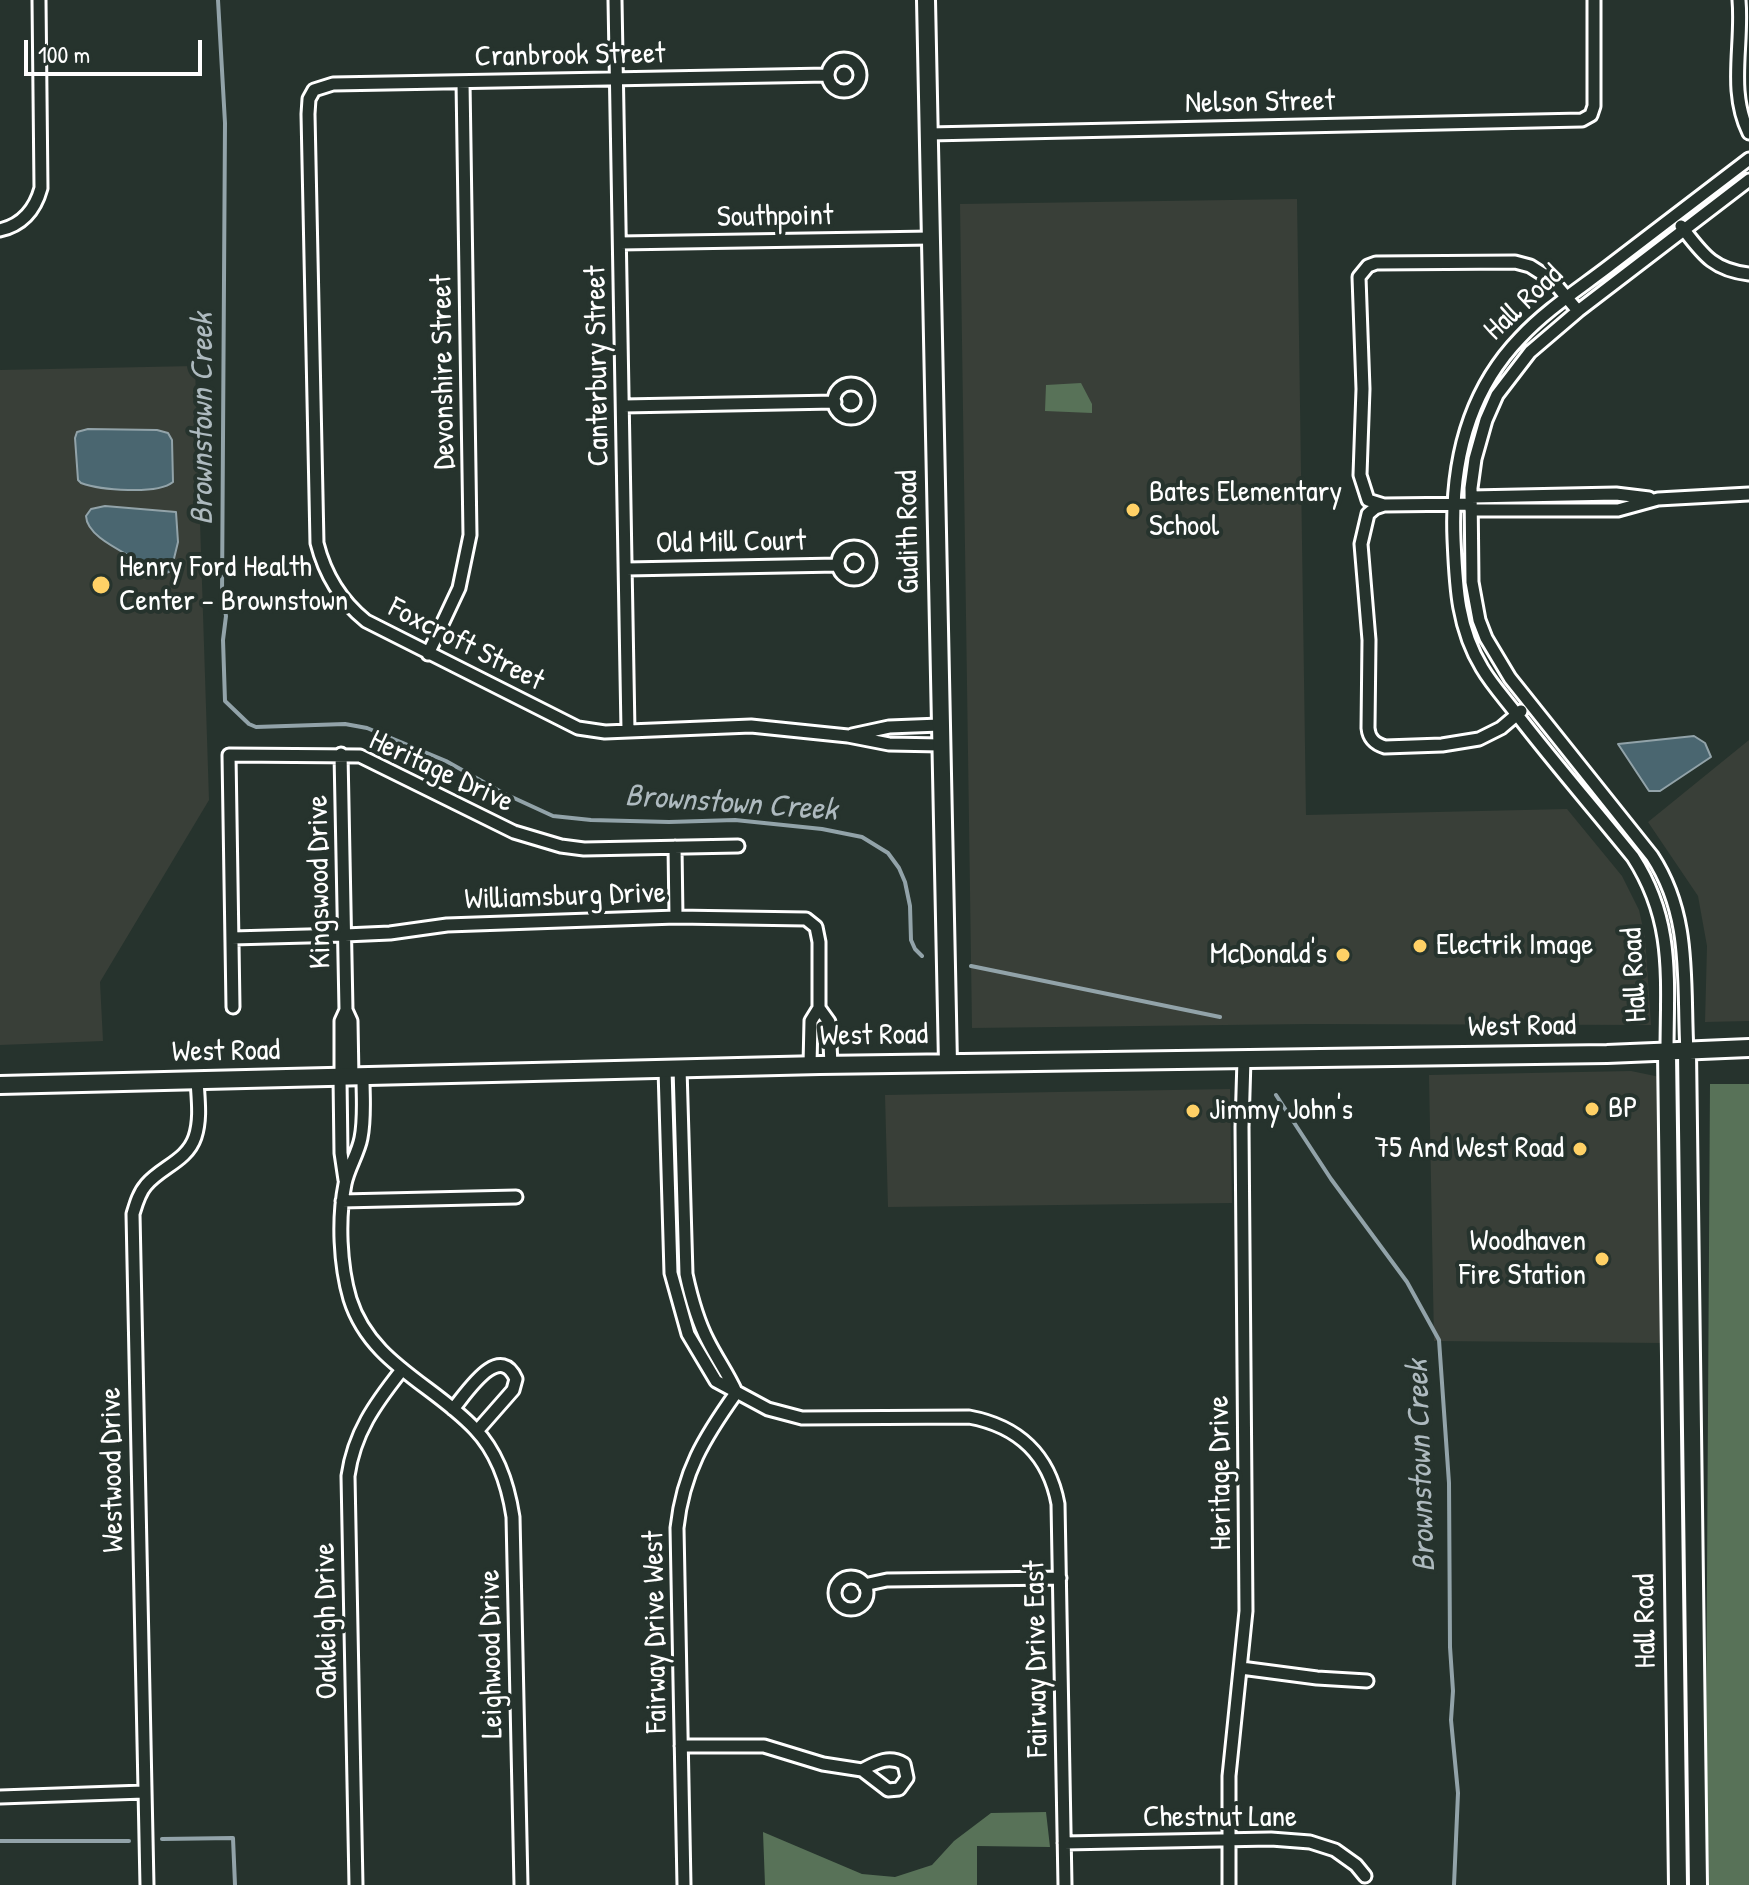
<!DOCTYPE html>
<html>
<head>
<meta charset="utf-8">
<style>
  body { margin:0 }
  #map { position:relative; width:1749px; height:1885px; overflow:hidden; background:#26332d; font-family:"Patrick Hand",sans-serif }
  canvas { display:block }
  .scale { position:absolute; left:24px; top:40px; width:178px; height:36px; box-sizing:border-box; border:4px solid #fff; border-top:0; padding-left:10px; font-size:24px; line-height:28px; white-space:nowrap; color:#fff; -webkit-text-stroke:6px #26332d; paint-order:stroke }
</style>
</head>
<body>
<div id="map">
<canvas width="1749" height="1885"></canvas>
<div class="scale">100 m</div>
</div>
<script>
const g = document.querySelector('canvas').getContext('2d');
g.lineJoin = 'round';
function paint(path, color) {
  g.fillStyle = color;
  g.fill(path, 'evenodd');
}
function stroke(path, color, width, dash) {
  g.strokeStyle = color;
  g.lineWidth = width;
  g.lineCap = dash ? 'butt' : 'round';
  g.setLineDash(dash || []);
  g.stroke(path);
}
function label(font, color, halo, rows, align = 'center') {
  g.font = font + ' "Patrick Hand",sans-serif';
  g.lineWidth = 8;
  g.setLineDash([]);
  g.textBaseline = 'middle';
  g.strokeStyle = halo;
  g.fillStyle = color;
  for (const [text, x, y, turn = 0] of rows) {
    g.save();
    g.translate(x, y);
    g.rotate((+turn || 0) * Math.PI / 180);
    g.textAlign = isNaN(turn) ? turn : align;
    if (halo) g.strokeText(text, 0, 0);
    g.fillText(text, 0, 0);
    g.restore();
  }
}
paint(new Path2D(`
  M1297 199 1306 815 1567 809 1622 876 1639 910 1645 937 1651 1025 1309 1024 972 1028 960 204Z
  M195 366 209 800 100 982 103 1041 0 1045V370Z
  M1749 740V1021L1705 1022 1707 946 1698 896 1648 822Z
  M1631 1071 1660 1077 1664 1343 1434 1341 1429 1075Z
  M1230 1089 1232 1203 888 1207 885 1095Z`), '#393f38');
paint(new Path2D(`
  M1081 383 1092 404V413L1045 411 1046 385Z
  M1710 1084H1749V1885H1709L1706 1739Z
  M1046 1812 1050 1847 977 1846V1885H765L763 1832 862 1874 895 1877 932 1865 954 1841 991 1813Z`), '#587258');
const water = new Path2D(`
  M88 429 157 430 168 433 172 440 173 482C157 495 100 490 81 483L78 480 75 438 77 432Z
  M105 506 176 512 178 542 171 571 159 576C142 557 87 542 86 516L91 509Z
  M1694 736 1705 743 1711 757 1660 791H1649L1618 744Z`);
paint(water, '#4a6670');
stroke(water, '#92a3a9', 2);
stroke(new Path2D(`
  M218 0 225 123 222 595 226 616 223 640 225 701 249 724 256 727 345 724 367 728 446 761 503 793 553 816 591 820 669 822 735 820 822 829 862 837 888 853 899 868 905 882 910 906 911 940 915 949 922 956
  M971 966 1220 1017
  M1276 1095 1331 1179 1407 1282 1439 1340 1449 1483 1450 1647 1453 1691 1451 1720 1458 1793 1454 1885
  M162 1839 233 1838 235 1885
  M0 1841H129`), '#92a3a9', 4);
const street = new Path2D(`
  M615 0 628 730
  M1739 0C1743 45 1728 91 1749 133
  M828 75a16 16 0 1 1 32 0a16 16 0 1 1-32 0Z
  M828 75 333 84 314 90 309 99 308 114 317 543C325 575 340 600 366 621L578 728 605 732 751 726 848 736 889 744 941 745
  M929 134 1582 120 1591 115 1594 106V0
  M1681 226C1702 253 1712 270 1749 274
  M0 230C22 225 35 210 41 188L39 0
  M620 243 931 238
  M834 401a17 17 0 1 1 34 0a17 17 0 1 1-34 0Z
  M623 406 835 402
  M1471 497 1616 494 1649 498
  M1471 504 1384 505 1368 500 1360 475 1363 389 1359 277 1368 266 1376 263 1515 262 1530 266 1552 280 1578 311
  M1384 505 1375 508 1368 514 1361 544 1369 640 1368 728C1369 739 1375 744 1385 747L1442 745 1479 739 1501 728 1521 711
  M1471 510H1618L1658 499 1749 494
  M838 563a16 16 0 1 1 32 0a16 16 0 1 1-32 0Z
  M626 569 838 565
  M428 654 459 588 470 535 463 82
  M852 735 889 727 940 725
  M341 754 346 1010 351 1021 352 1078
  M675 847 676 917
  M232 938 345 935 390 933 447 925 676 917 806 919 816 927 819 942V1008L811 1021 810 1065
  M233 1007 229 755 360 756 514 832 561 846 584 849 738 846
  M819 1008 829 1022 831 1065
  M1687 1052C1683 982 1692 917 1652 856L1510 678 1486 638 1479 620 1472 582 1471 488 1475 459 1486 420 1497 395 1530 352 1578 311 1749 180
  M1667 1053C1667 979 1675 922 1633 857 1595 810 1555 764 1518 716 1506 700 1492 685 1482 668 1457 627 1456 584 1454 539 1451 465 1467 393 1520 338 1546 310 1579 289 1609 266 1656 230 1702 195 1749 159
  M680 1068 686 1274C691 1297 697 1320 708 1341 717 1359 728 1374 736 1392
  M665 1069 671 1273 688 1334 716 1381 768 1409 802 1418 969 1417C1018 1426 1049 1455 1058 1504L1065 1885
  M340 1078 341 1153 345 1180
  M341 1078V1021L346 1010
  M363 1078C363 1098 365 1118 361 1138 358 1154 348 1168 345 1184 338 1219 340 1265 350 1299 370 1363 433 1384 475 1429 498 1453 508 1484 513 1517L521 1885
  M342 1201 516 1197
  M453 1409C466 1394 499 1341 516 1379L513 1390 477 1431
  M835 1593a16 16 0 1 1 32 0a16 16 0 1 1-32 0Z
  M864 1585 887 1580 1060 1578
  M1241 1668 1317 1678 1367 1681
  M681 1746H764L823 1764 862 1770 888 1790 899 1789 907 1778 904 1764C889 1755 877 1762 862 1770
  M0 1797 144 1792
  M1064 1843 1271 1839 1310 1842 1335 1850 1356 1865 1365 1876
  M147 1885 133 1214C136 1204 139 1193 146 1185 161 1167 187 1161 195 1137 201 1119 198 1099 197 1080
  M356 1885 348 1476C354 1433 375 1404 401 1371
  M684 1885 677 1528C683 1472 704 1438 736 1393
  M1229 1885V1776L1246 1611 1242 1127 1244 1059`);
const secondary = new Path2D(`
  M926 0 948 1063
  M1687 1052 1698 1885
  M1667 1053 1678 1885
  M0 1085 820 1065 1607 1054 1749 1048`);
stroke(street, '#fff', 17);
stroke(secondary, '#fff', 22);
stroke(street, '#26332d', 11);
stroke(secondary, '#26332d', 16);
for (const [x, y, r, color] of [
  [1133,510,8,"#ffd166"],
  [101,585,10,"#ffd166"],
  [1420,946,8,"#ffd166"],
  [1343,955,8,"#ffd166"],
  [1592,1109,8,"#ffd166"],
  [1193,1111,8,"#ffd166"],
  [1580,1149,8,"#ffd166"],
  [1602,1259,8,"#ffd166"]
]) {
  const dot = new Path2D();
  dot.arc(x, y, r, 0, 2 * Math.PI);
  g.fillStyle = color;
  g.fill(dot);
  stroke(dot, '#26332d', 3);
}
label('30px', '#fff', '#26332d', [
  ["Cranbrook Street",570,56,-1],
  ["Nelson Street",1260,103,-1],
  ["Southpoint",775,217,-1],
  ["Hall Road",1524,303,-43],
  ["Canterbury Street",598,366,-91],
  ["Devonshire Street",444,372,-91],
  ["Gudith Road",909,532,-91],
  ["Old Mill Court",731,543,-1],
  ["Foxcroft Street",466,645,27],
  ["Heritage Drive",441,772,25],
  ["Kingswood Drive",320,882,-91],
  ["Williamsburg Drive",565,897,-2],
  ["Hall Road",1635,975,-93],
  ["West Road",1522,1027,-1],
  ["West Road",874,1036,-1],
  ["West Road",226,1052,-1],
  ["Westwood Drive",113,1470,-91],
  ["Heritage Drive",1221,1473,-91],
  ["Oakleigh Drive",327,1621,-91],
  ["Hall Road",1646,1621,-91],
  ["Fairway Drive West",656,1632,-91],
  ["Leighwood Drive",492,1654,-91],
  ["Fairway Drive East",1037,1659,-91],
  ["Chestnut Lane",1220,1818]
]);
label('30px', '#fff', '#26332d', [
  ["Bates Elementary",1149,493],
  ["School",1149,527],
  ["Henry Ford Health",119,568],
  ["Center - Brownstown",119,602],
  ["Electrik Image",1436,946],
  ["McDonald's",1327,955,"right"],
  ["BP",1608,1109],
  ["Jimmy John's",1209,1111],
  ["75 And West Road",1564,1149,"right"],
  ["Woodhaven",1586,1242,"right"],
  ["Fire Station",1586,1276,"right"]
], 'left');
label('italic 32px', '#aebabf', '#26332d', [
  ["Brownstown Creek",203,419,-90],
  ["Brownstown Creek",731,804,4],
  ["Brownstown Creek",1422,1466,-92]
]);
</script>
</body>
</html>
